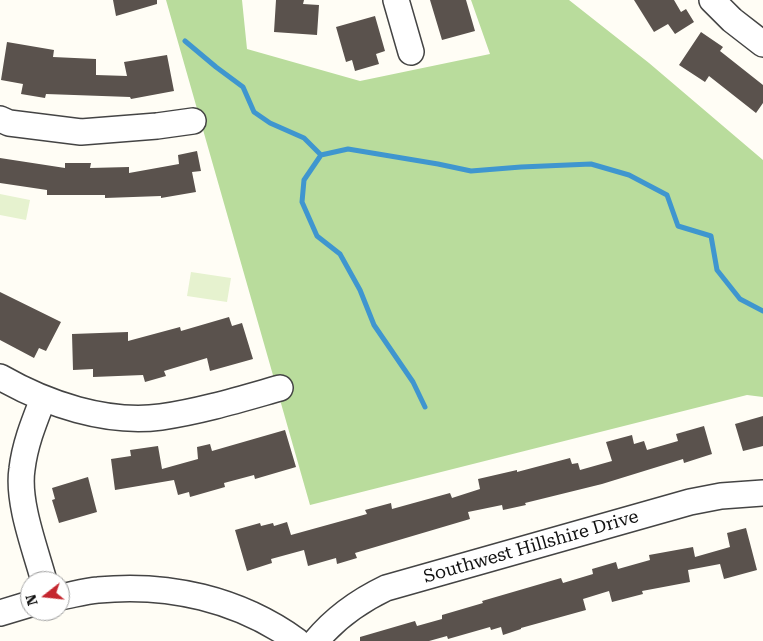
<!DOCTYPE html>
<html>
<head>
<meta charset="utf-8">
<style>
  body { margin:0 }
  #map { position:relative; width:763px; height:641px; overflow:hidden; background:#fffdf5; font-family:"Roboto Serif",serif }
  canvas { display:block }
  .north { position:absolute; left:20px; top:571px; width:50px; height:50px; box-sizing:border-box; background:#fff; border:1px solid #a0a0a0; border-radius:50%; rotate:254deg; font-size:14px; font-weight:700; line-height:20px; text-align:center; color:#111 }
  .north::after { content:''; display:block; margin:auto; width:18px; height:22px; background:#c4262e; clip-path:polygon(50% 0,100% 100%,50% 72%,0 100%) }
</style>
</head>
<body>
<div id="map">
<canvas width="763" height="641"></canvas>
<div class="north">N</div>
</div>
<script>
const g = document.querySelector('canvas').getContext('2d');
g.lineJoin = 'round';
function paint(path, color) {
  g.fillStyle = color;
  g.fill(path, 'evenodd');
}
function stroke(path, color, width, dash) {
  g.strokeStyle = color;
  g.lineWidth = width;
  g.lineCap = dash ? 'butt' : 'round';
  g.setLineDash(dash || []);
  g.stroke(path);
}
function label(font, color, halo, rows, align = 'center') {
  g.font = font + ' "Roboto Serif",serif';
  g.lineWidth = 5;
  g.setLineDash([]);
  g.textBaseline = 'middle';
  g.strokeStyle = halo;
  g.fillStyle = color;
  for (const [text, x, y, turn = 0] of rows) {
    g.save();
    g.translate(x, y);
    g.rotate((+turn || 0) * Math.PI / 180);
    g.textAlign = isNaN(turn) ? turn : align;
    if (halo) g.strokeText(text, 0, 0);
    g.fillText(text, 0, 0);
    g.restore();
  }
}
paint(new Path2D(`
  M166 0H242L247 49 360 81 490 54 471 0H569L649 63 763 160V397L747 395 310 505Z`), '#b9dc9c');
paint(new Path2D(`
  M0 194 30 200 26 220 0 215Z
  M191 272 231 278 227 302 187 296Z`), '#e6f2cf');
stroke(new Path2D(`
  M185 41 216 67 243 87 254 112 270 123 304 138 321 155 348 149 438 164 471 171 521 167 591 164 629 175 667 195 678 226 711 236 717 270 740 299 763 311
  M321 155 304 180 302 202 317 236 340 254 360 290 374 325 413 382 425 407`), '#3f96cf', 5);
paint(new Path2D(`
  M113 0H157V4L116 16Z
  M276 0H304L303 4 319 5 317 35 274 32Z
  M430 0H466L475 31 442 40Z
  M634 0H674L681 12 686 9 694 22 675 34 668 24 654 32Z
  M375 16 385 51 376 54 379 64 355 71 352 60 346 62 336 27Z
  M701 32 723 47 720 51 763 85V103L756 113 709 76 705 82 679 65Z
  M7 42 54 50 53 57 96 59V75L127 76 124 62 167 55 174 91 131 99 130 97 46 94 45 98 21 94 23 84 1 80Z
  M197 151 201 171 192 172 196 192 161 198V196L105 198V195H47V190L0 183V158L65 168V163H91L90 168 129 167V173L179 164 178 155Z
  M0 292 61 322 46 351 39 348 34 358 0 340Z
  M229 317 232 326 242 323 253 359 210 371 207 358 164 371 166 376 145 382 143 375 93 377V369L73 370 72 334 128 332V341L180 327 181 331Z
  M763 416V446L743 451 735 424Z
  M704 426 712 454 684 463 683 459 602 484 525 503 526 505 503 510 502 505 468 512 470 519 355 553 357 558 337 564 336 558 308 566 304 550 271 559 272 563 247 571 235 530 260 523 261 526 273 523 274 526 287 522 291 535 367 514 365 510 391 503 392 509 450 493 452 498 480 489 478 479 517 470V472L570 458 572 464 578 463 580 470 612 461 606 442 632 435 634 444 644 441 647 450 678 441 676 434Z
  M285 430 296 467 255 479 254 475 224 483 225 487 190 497 189 492 178 495 174 480 115 490 111 459 131 456 130 450 158 446 162 469 198 459 197 447 210 444 212 451Z
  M88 477 97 512 59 523 52 500 55 499 52 488Z
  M746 528 757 570 724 579 720 564 688 570 690 582 642 591 643 594 612 602 609 591 583 599 586 610 521 628V629L503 635 501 627 491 630 490 627 448 639 447 636 429 641H360V637L415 621 417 626 442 619V615L483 603 482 601 561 578 563 583 593 574 592 569 616 562 618 569 650 560 649 555 693 547 695 557 730 547 727 533Z`), '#5a524d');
const minor = new Path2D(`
  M396 0 411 52
  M712 0 732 20 763 44
  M0 119 9 123 81 132 157 126 193 121
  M0 377C47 404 106 424 161 417 202 411 241 399 280 388
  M43 399C34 422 25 444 22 469 17 502 35 548 44 581
  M60 597C72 595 85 591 98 590 168 583 239 599 297 641
  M0 613 30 604
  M316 641C335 618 359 601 386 588L690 502 721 496 763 493`);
stroke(minor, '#444', 28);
stroke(minor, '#fff', 25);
label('18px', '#111', '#fff', [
  ["Southwest Hillshire Drive",531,547,-16]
]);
</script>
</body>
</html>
